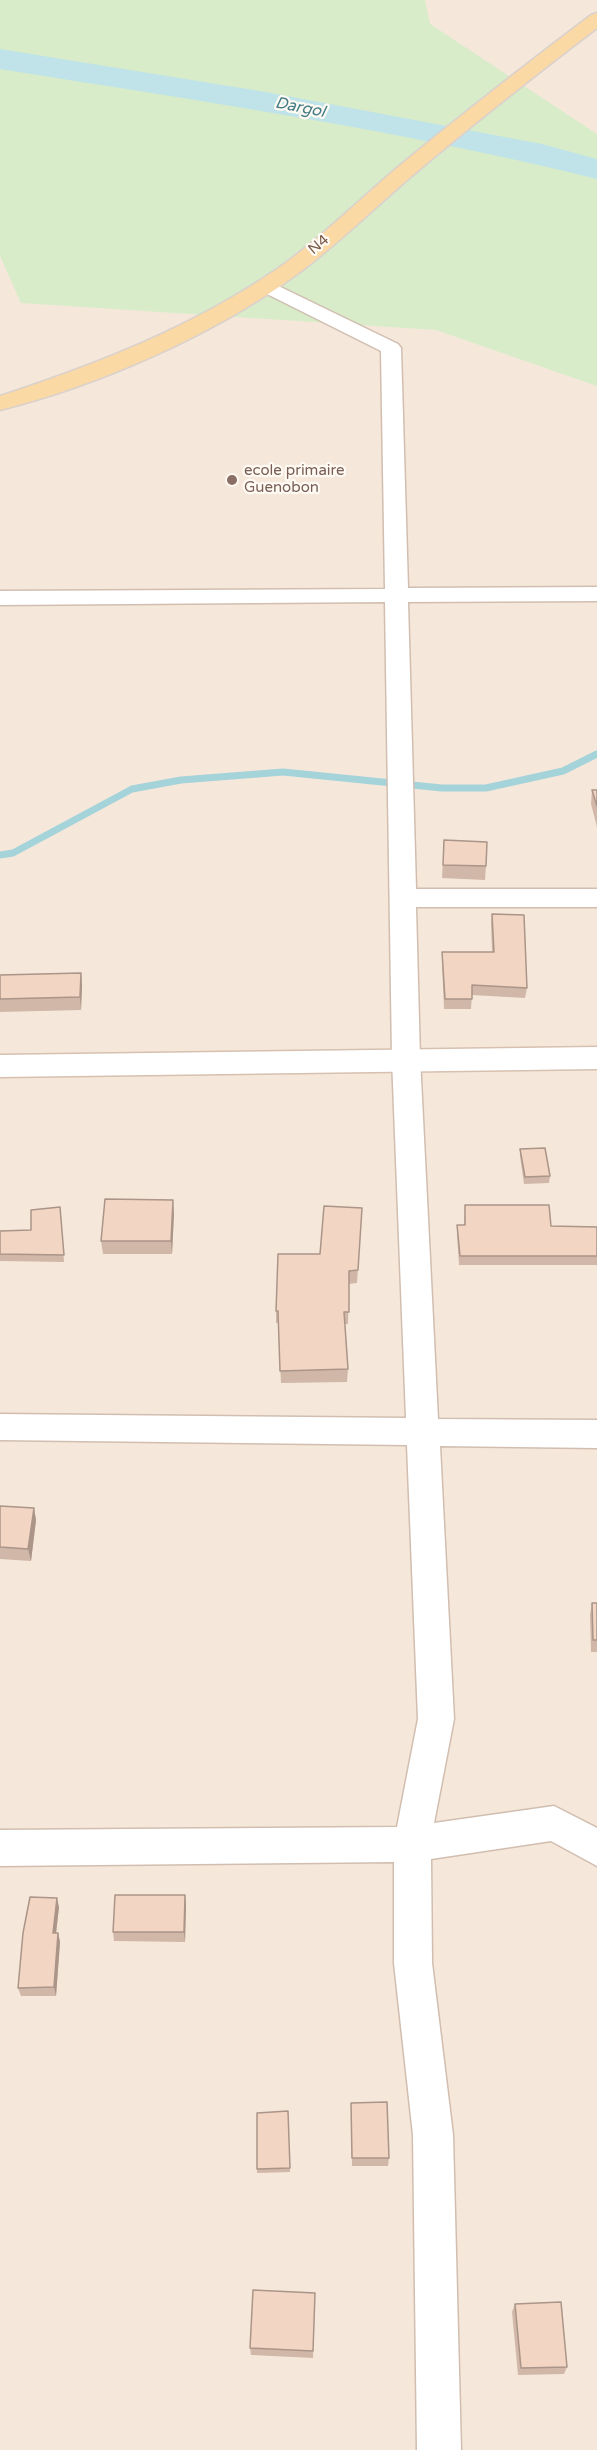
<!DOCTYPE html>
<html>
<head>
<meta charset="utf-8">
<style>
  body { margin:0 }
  canvas { display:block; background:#fdf6ec }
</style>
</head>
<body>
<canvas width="597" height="2450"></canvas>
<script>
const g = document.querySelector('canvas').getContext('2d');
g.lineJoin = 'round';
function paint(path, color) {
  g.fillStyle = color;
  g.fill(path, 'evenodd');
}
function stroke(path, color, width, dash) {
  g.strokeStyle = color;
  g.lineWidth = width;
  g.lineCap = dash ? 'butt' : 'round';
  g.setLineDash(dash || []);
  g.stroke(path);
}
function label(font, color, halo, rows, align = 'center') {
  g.font = font + ' "Varela Round",sans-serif';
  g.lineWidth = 4.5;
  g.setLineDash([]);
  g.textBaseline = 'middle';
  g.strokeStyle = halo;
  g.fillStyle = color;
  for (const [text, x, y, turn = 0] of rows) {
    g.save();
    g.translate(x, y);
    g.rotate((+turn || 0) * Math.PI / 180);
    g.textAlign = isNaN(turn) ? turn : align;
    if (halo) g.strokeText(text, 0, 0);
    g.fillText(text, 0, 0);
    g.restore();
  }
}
paint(new Path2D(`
  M425 0H597V2450H0V256L22 303 429 24Z`), '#f5e8da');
paint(new Path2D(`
  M0 0H425L430 24 597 134V386L436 330 21 303 0 256Z`), '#d8ecc9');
stroke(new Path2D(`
  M0 855 13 853 132 789 181 780 283 772 442 788H486L563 771 597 754`), '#a5d3da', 7);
paint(new Path2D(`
  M0 49 266 92 542 144 597 159V179C401 130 200 101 0 69Z`), '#bfe3e8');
const street = new Path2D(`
  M266 280 398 344 401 348 408 588 597 587V601L408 602 416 889H597V907H416L420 1058 438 1419 597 1420V1448L440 1446 454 1719 434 1823 554 1806 597 1828V1866L551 1841 431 1859 432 1963 453 2135 461 2450H417L413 2135 394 1963V1862L0 1866V1830L397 1827 418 1719 407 1445 0 1440V1414L406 1418 392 1058 385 602 0 605V591L385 589 381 351 259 290 256 286 259 282Z`);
const secondary = new Path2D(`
  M597 1047V1069L0 1077V1055Z`);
const primary = new Path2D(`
  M597 13V28C534 76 473 124 413 175 374 208 337 245 296 275 213 335 100 385 0 410V396C98 364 195 326 280 267 321 238 359 200 398 167 461 115 525 65 591 15Z`);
stroke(street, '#d1beb0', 3);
stroke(secondary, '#d6c0b0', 3);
stroke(primary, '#dad1cd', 3);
paint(street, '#fff');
paint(secondary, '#fff');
paint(primary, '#fbd9a5');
paint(new Path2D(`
  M592 790H597V827L591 804Z
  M444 840 486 866 485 880 442 878Z
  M492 914 527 988 525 998 472 995 471 1009H444L442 962V952H492L491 924Z
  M81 973 82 986 81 1010 0 1012V975Z
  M520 1149 550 1176 549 1183 524 1184 520 1156Z
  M465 1205 551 1226 597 1227V1265H459L457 1234V1225H464Z
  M60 1207 64 1262 0 1261V1231L31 1230Z
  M362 1208 357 1283 349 1284 348 1324H345L348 1369 347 1382 281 1383 278 1323H276V1311Z
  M174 1213 172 1254H103L101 1241Z
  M0 1506 34 1508 36 1520 31 1561 0 1559Z
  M592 1603H597V1652H591L590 1615Z
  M185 1895 186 1905 185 1942 114 1941 113 1932Z
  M59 1907 56 1933H58L60 1942 56 1996H21L18 1988Z
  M351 2103 389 2158 388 2166H352Z
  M288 2111 290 2172 257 2173V2169Z
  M315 2293 313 2358 251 2355 250 2348Z
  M515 2304 567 2367 564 2374 518 2375 512 2312Z`), '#d1b7a8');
paint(new Path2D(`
  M81 973 82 986 81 1010 80 997Z
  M173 1200 174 1213 172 1254 171 1241Z
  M34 1508 36 1520 31 1561 28 1549Z
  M185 1895 186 1905 185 1942 184 1932Z
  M57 1898 59 1907 55 1942 53 1933Z
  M58 1933 60 1942 56 1996 54 1987Z`), '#aa9588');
const building = new Path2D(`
  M592 790H597V806Z
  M444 840 487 842 486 866 443 865Z
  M492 914 524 915 527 988 472 985V999H445L442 952H494Z
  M81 973 80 997 0 999V975Z
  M545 1148 550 1176 525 1177 520 1149Z
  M105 1199 173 1200 171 1241H101Z
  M465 1205H549L551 1226 597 1227V1256H460L457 1225H465Z
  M324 1206 362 1208 358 1270 349 1271V1312H344L348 1369 280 1371 278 1311H276L278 1254H320Z
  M60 1207 64 1255 0 1254V1231L31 1230V1210Z
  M0 1506 34 1508 28 1549 0 1547Z
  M592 1603H597V1640H593Z
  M115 1895H185L184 1932H113Z
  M30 1897 57 1898 53 1933H58L54 1987 18 1988 23 1933Z
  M387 2102 389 2158H352L351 2103Z
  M288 2111 290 2168 257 2169V2113Z
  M253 2290 315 2293 313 2351 250 2348Z
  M561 2302 567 2367 521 2368 515 2304Z`);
paint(building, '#f3d5c3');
stroke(building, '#aa9588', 1.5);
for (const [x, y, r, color] of [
  [232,480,6,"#8d6e63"]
]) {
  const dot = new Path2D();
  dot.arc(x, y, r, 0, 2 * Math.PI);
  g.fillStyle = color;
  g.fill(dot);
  stroke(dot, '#fffaf3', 2);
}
label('15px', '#7a5c4d', '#fffaf3', [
  ["N4",319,245,-40]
]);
label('15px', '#785e54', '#fffaf3', [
  ["ecole primaire",244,471],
  ["Guenobon",244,488]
], 'left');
label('italic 16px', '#437c86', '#fffaf3', [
  ["Dargol",300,108,11]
]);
</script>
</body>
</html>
